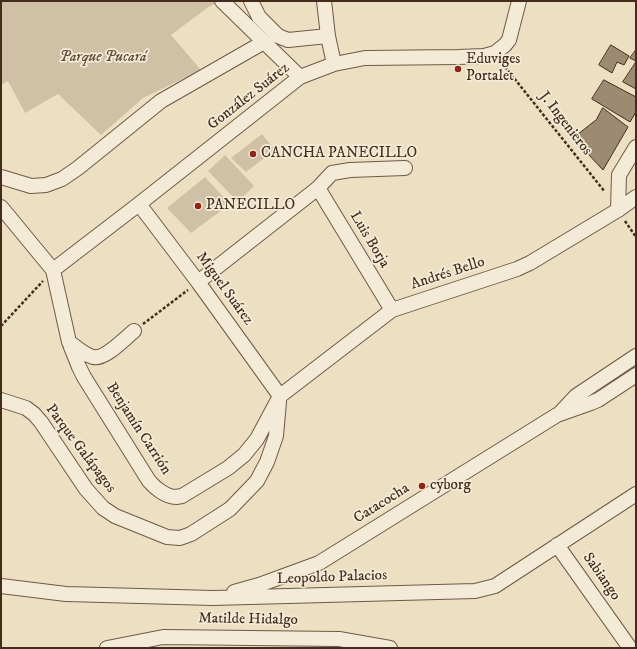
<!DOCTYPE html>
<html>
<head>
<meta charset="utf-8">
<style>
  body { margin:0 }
  #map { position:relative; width:637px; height:649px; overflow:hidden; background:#ede0c2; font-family:"IM FELL DW Pica",serif }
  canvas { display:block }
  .frame { position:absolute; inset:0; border:2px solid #442c1c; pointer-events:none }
</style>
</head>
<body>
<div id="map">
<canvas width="637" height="649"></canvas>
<div class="frame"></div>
</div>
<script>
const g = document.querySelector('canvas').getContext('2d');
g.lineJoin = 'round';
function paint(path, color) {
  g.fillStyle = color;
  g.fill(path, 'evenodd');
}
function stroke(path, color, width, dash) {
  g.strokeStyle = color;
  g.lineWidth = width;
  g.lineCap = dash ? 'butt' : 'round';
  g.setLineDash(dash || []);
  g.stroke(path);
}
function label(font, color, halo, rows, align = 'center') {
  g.font = font + ' "IM FELL DW Pica",serif';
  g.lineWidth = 3.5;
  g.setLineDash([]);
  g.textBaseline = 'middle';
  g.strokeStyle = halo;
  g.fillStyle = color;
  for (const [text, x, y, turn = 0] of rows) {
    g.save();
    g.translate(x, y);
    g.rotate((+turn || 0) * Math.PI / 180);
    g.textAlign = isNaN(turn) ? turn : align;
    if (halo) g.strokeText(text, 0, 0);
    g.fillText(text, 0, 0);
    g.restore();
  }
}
paint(new Path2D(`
  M1 1H220L207 8 171 35 201 70 143 98 101 135 58 94 25 113 8 81 1 85Z
  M262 134 275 150 246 172 231 158Z
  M225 155 254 186 238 202 208 171Z
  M205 177 230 204 191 233 167 208Z`), '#d0c1a6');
const building = new Path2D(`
  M611 45 629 56 624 65 617 62 612 73 599 65Z
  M636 50V61L630 58Z
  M636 62V89L623 82Z
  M604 80 636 97V112L630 122 592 99Z
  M603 108 628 127 603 170 573 138 596 120Z`);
paint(building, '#9c8a72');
stroke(building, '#442c1c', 1);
const minor = new Path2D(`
  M222 1 300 77
  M251 1 259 17 278 36 288 40 328 36
  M324 1 328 36 334 64
  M1 177 31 186 46 185 62 179 78 168 161 101 264 42
  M318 188 392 310
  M139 204 198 282 280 396
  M1 207 53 270 69 342 79 367 84 377 149 481C155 488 166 497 176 497 176 497 182 496 182 496L228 468 244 455 257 439 280 396 392 310 517 269 530 263 618 210 636 197
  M618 210 619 175 636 147
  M53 270 139 204 300 77 334 64 365 58 458 57 484 56 495 53 505 45 509 40 519 1
  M198 282 318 188 332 173 350 170 405 168
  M69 342C76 347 84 355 93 357 105 360 125 338 134 331
  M1 400 26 408 34 414 41 422 86 489 103 508 115 516 167 537 180 538 191 534 230 509 257 481 267 462 276 436 279 402
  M560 413 576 396 636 356
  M557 545 630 648
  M1 586 66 594 213 598 475 591 495 586 636 494
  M234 592 259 585 319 563 557 415 591 403 598 400 636 375
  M107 648 163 637 339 639 390 648`);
stroke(minor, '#6e5946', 16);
stroke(new Path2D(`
  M502 63 605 192
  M625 221 636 237
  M143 324 188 290
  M1 326 43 281`), '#442c1c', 2.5, [3, 2]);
stroke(minor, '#f3ebd7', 14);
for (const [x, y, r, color] of [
  [458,69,4,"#8f2418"],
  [253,154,4,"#8f2418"],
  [198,206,4,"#8f2418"],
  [422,486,4,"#8f2418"]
]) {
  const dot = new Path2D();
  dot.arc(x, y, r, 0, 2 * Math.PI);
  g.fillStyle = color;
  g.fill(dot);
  stroke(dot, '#f3ebd7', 1.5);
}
label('italic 15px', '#604a38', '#f3ebd7', [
  ["Parque Pucará",103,58]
]);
label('15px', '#442c1c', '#f3ebd7', [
  ["Eduviges",466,60],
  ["Portalet",466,77],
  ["CANCHA PANECILLO",261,154],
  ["PANECILLO",206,206],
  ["cyborg",430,486]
], 'left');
label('15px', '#442c1c', '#f3ebd7', [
  ["González Suárez",249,97,-38],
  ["J. Ingenieros",565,124,52],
  ["Luis Borja",369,240,59],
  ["Andrés Bello",448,274,-18],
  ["Miguel Suárez",224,289,54],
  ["Benjamín Carrión",138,429,57],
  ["Parque Galápagos",80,449,53],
  ["Catacocha",382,504,-32],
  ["Sabiango",601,577,55],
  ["Leopoldo Palacios",332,578,-2],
  ["Matilde Hidalgo",248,620,1]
]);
</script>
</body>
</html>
